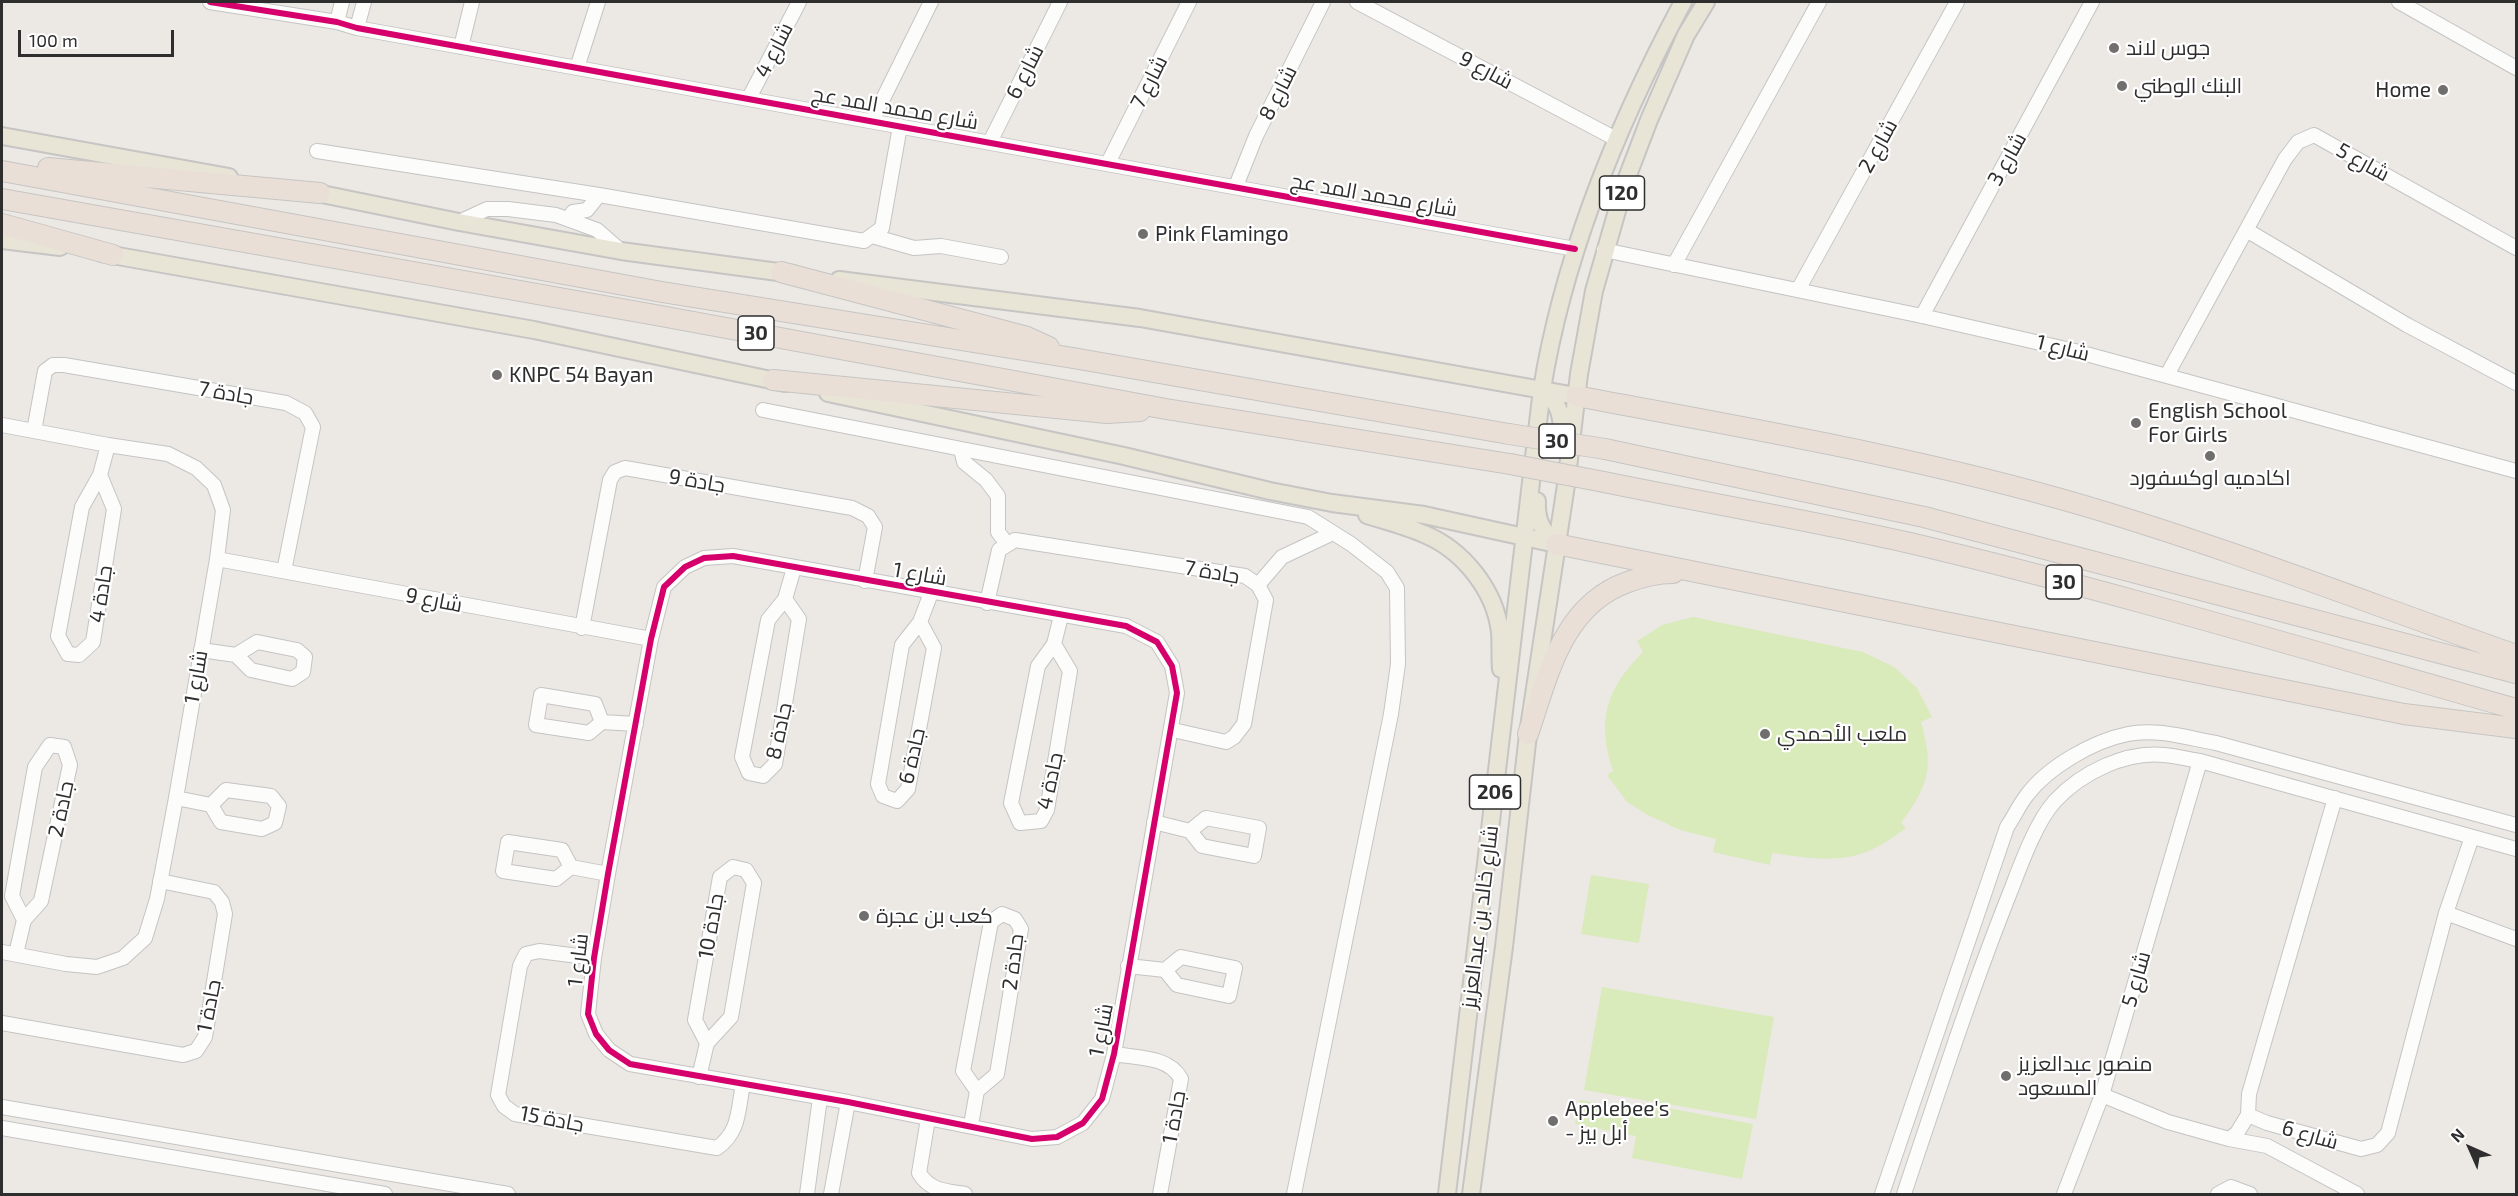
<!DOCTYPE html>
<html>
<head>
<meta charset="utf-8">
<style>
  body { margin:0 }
  #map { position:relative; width:2518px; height:1196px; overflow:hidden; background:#ece8e4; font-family:"Exo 2",sans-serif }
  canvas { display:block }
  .frame { position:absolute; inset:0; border:3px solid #2e2e2e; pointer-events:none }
  .north { position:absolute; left:2440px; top:1118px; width:60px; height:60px; -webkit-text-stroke:4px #fff; paint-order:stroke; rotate:315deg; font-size:16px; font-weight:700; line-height:24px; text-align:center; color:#2e2e2e }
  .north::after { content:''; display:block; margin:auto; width:21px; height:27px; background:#2e2e2e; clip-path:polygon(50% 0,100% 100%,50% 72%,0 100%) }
  .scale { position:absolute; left:18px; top:30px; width:156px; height:27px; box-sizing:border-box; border:3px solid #2e2e2e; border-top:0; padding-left:8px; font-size:18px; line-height:21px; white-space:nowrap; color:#2e2e2e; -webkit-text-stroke:4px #fff; paint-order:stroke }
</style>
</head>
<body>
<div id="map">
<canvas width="2518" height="1196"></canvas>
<div class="frame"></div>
<div class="north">N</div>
<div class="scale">100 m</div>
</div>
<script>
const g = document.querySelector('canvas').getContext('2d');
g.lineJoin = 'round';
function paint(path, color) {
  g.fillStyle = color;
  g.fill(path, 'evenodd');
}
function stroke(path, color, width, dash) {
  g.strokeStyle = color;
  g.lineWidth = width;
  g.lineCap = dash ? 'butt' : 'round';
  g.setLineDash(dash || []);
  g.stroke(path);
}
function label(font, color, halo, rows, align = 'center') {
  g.font = font + ' "Exo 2",Cairo,sans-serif';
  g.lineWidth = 4.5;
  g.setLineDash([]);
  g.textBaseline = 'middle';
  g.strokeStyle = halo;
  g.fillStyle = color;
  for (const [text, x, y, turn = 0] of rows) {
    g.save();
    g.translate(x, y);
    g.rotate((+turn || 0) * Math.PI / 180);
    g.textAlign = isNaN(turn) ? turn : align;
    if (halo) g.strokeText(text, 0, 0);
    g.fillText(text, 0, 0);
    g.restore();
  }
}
paint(new Path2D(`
  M1693 617 1863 652 1894 667 1917 688 1932 717 1921 722C1934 767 1929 785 1901 823L1906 828C1857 866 1831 861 1772 853L1770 865 1713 852 1716 839 1680 830 1648 815 1627 802 1607 775 1613 771C1596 720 1606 689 1643 652L1637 641 1662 625Z
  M1591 875 1649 884 1639 943 1581 934Z
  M1602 987 1774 1017 1756 1119 1584 1090Z
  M1580 1100 1640 1111 1641 1103 1753 1124 1742 1179 1632 1158 1636 1136 1575 1124Z`), '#d9eabb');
const minor = new Path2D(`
  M210 2 337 22 357 28 1575 249
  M1357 2 1616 139
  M2399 2 2516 68
  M337 22 342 2
  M357 28 364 2
  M461 47 472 2
  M577 68 598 2
  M749 98 799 2
  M872 121 931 2
  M990 142 1060 2
  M317 151 599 195 864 241 882 228 900 126
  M1108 163 1189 2
  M1236 186 1256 136 1323 2
  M569 218 573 212 587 210 599 195
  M459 222 487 209H508L556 215 597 230 621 251
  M2248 231 2407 325 2516 383
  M872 236 914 248 941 246 1001 257
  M1604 250 1922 316 2075 351 2516 471
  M1674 265 1819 2
  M1798 290 1957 2
  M1922 316 2092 2
  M2167 375 2285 159 2298 142 2314 135 2516 248
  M763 410 1308 517 1351 544 1387 572 1397 588 1398 664 1391 714 1294 1194
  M2 425 108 445 168 454 196 468 214 485 223 510 217 559 176 798 157 899 145 938 123 958 97 967 66 964 2 952
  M34 431 45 371 53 365H64L286 403 305 413 313 427 284 571
  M961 449 964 462 986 480 998 496V532L1007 544
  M100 475 82 507 58 636 68 654 79 655 93 642 114 509 100 475 108 445
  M733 556 1126 626 1157 642 1172 666 1177 693 1114 1054 1102 1099 1083 1123 1057 1137 1032 1139 848 1102 630 1064 609 1050 596 1034 588 1014 594 958 608 874 651 639 664 587 685 567 704 558Z
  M217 559 651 639
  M1258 585 1282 557 1333 533
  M785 599 799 619 775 764 763 776 749 773 742 757 768 620 785 599 794 568
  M987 603 999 550 1015 540 1245 576 1258 585 1266 600 1244 724 1234 737 1226 742 1173 730
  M920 622 934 648 908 789 897 801 883 796 878 784 902 645 920 622 931 593
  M582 628 610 480 615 472 625 468 852 508 868 516 875 527 865 581
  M1054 644 1070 671 1047 810 1041 821 1020 823 1011 803 1038 666 1054 644 1061 616
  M201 650 236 655 251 670 292 679 303 672 305 657 297 650 257 642 236 655
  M602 722 595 704 541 695 536 725 589 733 602 722 636 724
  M176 798 211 805 221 822 262 829 275 823 279 806 271 796 226 790 211 805
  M2335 798 2249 1094 2248 1115 2267 1123 2361 1149 2377 1145 2388 1133 2446 913 2472 837
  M1154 822 1190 831 1202 846 1254 856 1259 828 1206 818 1190 831
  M508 842 562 850 571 867 556 879 503 871Z
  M571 867 608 874
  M2446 913 2516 939
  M16 954 24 920 41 901 70 765 64 747 50 745 35 767 12 896 24 920
  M594 958 539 951 526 954 520 966 498 1095 504 1106 515 1114 717 1148C740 1132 738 1109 743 1084
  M1128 966 1165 970 1177 985 1229 996 1235 968 1181 957 1165 970
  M2 1023 183 1055 196 1051 205 1037 225 914 222 902 214 892 160 881
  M1114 1054C1137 1058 1169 1056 1181 1079L1160 1194
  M699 1077 707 1043 731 1017 754 883 746 870 733 867 720 877 695 1020 707 1043
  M2102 1095 2168 1122 2229 1139 2267 1146 2357 1194
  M2 1107 508 1194
  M928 1119 919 1173C930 1191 946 1191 965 1194
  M971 1125 977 1091 997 1074 1021 929 1015 919 1002 914 991 922 963 1071 977 1091
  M2 1128 385 1194
  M2229 1139 2237 1133 2248 1115
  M807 1194 820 1098
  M831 1194 848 1102
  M1882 1194 2007 827C2014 817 2019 805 2027 795 2048 767 2093 741 2128 734 2156 728 2188 738 2216 743L2516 825
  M1904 1194C1938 1093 1971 990 2011 890 2021 864 2036 822 2055 801 2081 773 2125 751 2164 755 2176 756 2188 759 2200 761L2516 849
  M2064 1194 2102 1095 2200 761
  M2218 1194 2231 1187 2250 1194`);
const major = new Path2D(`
  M2 136 229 177
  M307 191 459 222 621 251 793 274
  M2 240 60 247
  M101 253 534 330 785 383
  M839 280 1140 318 1576 396
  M1542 390C1561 402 1562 419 1563 441
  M828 393 1124 456 1270 491 1332 503 1424 515 1556 544
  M1537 501C1536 520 1542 531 1556 544
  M1367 515C1386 521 1406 526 1424 534 1463 550 1495 590 1500 632 1501 644 1500 657 1501 669
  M1447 1194 1542 389C1564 253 1618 123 1683 2
  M1471 1194 1504 947 1528 734 1566 485 1579 374 1594 291 1625 183 1649 120 1686 35 1706 2`);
const highway = new Path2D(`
  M48 168 320 193
  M2 171 662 292 1073 358 1509 434
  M2 199 661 316 1166 409 1510 464
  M2 224 113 255
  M781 272 1027 337 1049 347
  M773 380 1107 413 1140 411
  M1576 396C1746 428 1919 457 2085 506 2231 549 2373 605 2516 655
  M1605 449 1924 517 2516 673
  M1604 482C1706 503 1809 520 1910 543 2114 591 2315 652 2516 709
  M1556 544 2404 714 2516 728
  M1528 734C1548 676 1562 605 1628 582 1643 577 1656 573 1673 573`);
stroke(minor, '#c5c4c5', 16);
stroke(major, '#c6c5c4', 20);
stroke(highway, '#c6c5c4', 22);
stroke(minor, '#fcfcfb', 14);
stroke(major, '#e8e4d6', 16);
stroke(highway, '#eadfd6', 20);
const highwayBridge = new Path2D(`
  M1509 434 1605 449
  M1510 464 1604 482`);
stroke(highwayBridge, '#c6c5c4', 22, []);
stroke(highwayBridge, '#eadfd6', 20);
stroke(new Path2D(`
  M210 2 337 22 357 28 1575 249
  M733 556 1126 626 1157 642 1172 666 1177 693 1114 1054 1102 1099 1083 1123 1057 1137 1032 1139 848 1102 630 1064 609 1050 596 1034 588 1014 594 958 608 874 651 639 664 587 685 567 704 558Z`), '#d6006c', 6);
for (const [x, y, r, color] of [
  [2114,48,6,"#706f6e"],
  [2122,86,6,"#706f6e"],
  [2443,90,6,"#706f6e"],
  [1143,234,6,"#706f6e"],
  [497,375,6,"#706f6e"],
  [2136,423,6,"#706f6e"],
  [2210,456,6,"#706f6e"],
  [1765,734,6,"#706f6e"],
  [864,916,6,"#706f6e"],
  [2006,1076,6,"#706f6e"],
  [1553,1121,6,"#706f6e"]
]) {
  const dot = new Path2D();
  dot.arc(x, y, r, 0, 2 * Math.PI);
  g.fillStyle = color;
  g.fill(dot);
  stroke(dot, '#fff', 2);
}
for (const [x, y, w] of [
  [1622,193,45],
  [756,333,36],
  [1557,441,36],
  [2064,582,36],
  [1495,792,51]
]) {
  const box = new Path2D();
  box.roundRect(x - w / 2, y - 17, w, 34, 4.5);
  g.fillStyle = '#fff';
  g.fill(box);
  stroke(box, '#2e2e2e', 1.5);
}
label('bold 20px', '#2e2e2e', null, [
  ["120",1622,193],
  ["30",756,333],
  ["30",1557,441],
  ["30",2064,582],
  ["206",1495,792]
]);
label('21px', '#2e2e2e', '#fff', [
  ["جوس لاند",2126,48],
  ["البنك الوطني",2134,86],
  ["Home",2431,90,"right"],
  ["Pink Flamingo",1155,234],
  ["KNPC 54 Bayan",509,375],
  ["English School",2148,411],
  ["For Girls",2148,435],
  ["اكادميه اوكسفورد",2210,478,"center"],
  ["ملعب الأحمدي",1777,734],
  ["كعب بن عجرة",876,916],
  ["منصور عبدالعزيز",2018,1064],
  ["المسعود",2018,1088],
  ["Applebee's",1565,1109],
  ["- أبل بيز",1565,1133]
], 'left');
label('21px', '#2e2e2e', '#fff', [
  ["شارع 4",774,50,-63],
  ["شارع 9",1486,70,28],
  ["شارع 6",1025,72,-63],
  ["شارع 7",1149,82,-63],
  ["شارع 8",1278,93,-63],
  ["شارع محمد المد عج",895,108,10],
  ["شارع 2",1878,146,-61],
  ["شارع 3",2007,159,-61],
  ["شارع 5",2363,162,29],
  ["شارع محمد المد عج",1374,195,10],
  ["شارع 1",2063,348,14],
  ["جادة 7",226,393,10],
  ["جادة 9",697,481,10],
  ["جادة 7",1212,572,10],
  ["شارع 1",920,574,10],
  ["جادة 4",101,594,-81],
  ["شارع 9",434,600,11],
  ["شارع 1",196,677,-80],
  ["جادة 8",779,731,-78],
  ["جادة 6",912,756,-77],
  ["جادة 4",1050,781,-78],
  ["جادة 2",61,809,-78],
  ["شارع خالد بن عبدالعزيز",1480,917,-83],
  ["جادة 10",711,926,-80],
  ["شارع 1",578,960,-83],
  ["جادة 2",1013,962,-83],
  ["شارع 5",2136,979,-74],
  ["جادة 1",209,1006,-79],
  ["شارع 1",1101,1030,-79],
  ["جادة 1",1174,1117,-80],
  ["جادة 15",552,1119,11],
  ["شارع 6",2310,1135,16]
]);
</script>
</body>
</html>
